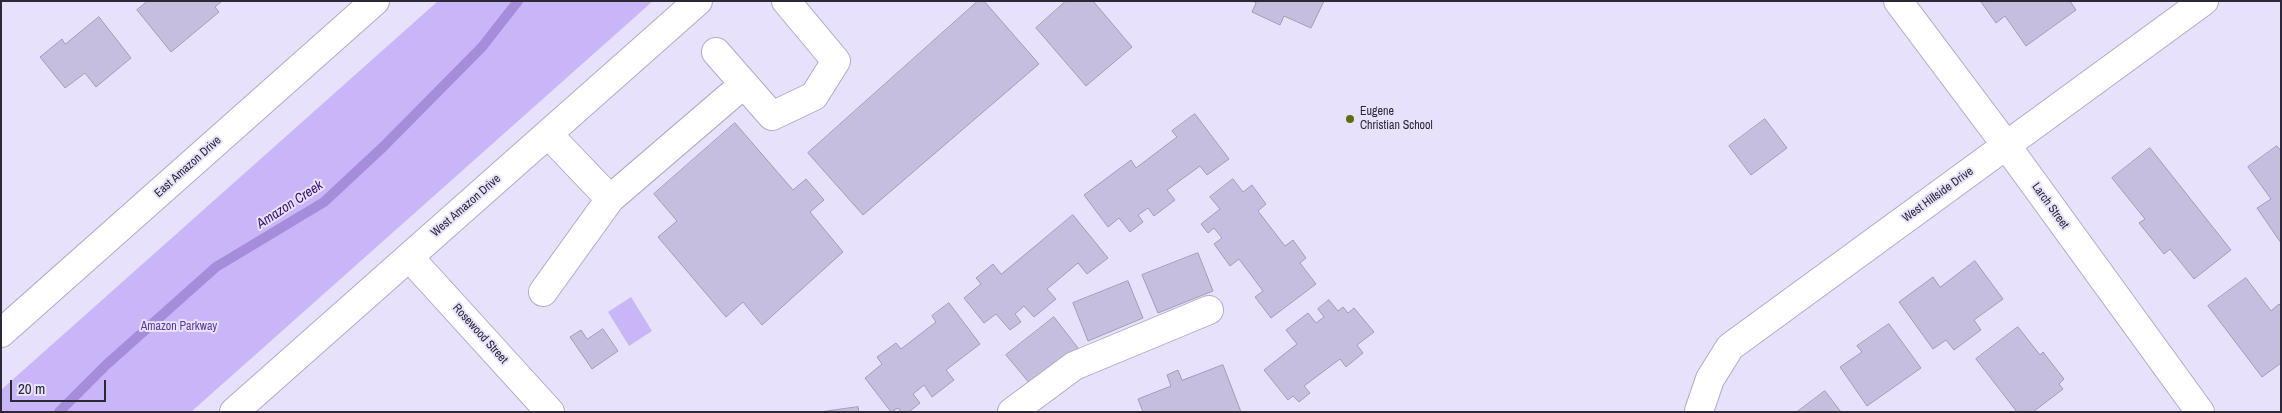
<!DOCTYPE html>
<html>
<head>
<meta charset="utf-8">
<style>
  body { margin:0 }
  #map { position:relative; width:2282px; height:413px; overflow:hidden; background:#e7e1fb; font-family:"Archivo Narrow",sans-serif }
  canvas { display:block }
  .frame { position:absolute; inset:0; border:2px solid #2c2835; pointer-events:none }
  .scale { position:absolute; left:10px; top:380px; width:96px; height:22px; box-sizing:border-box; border:2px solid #2c2835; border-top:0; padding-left:6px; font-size:15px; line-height:18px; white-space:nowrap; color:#2c2835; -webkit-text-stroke:4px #e7e1fb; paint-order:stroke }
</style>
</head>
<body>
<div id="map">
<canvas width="2282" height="413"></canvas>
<div class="frame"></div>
<div class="scale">20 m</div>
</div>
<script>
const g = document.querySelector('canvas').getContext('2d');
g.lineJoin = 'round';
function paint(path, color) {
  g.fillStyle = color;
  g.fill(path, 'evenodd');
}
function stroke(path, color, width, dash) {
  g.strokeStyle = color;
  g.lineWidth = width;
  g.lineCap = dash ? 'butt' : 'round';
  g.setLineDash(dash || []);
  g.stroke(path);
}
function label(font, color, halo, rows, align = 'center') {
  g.font = font + ' "Archivo Narrow",sans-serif';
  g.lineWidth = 4;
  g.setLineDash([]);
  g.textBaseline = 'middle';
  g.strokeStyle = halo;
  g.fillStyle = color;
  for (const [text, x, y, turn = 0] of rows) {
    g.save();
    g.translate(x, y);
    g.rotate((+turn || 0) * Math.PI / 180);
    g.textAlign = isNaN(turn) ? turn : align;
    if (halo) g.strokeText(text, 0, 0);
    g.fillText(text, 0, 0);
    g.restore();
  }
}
paint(new Path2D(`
  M438 1H653L191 412H1V390Z
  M631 297 652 331 629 346 608 312Z`), '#c9b6f9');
stroke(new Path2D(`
  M59 412 106 365 216 267 324 202 383 147 482 47 518 1`), '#a58ddc', 10);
const building = new Path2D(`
  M148 1H222L215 7 219 12 171 52 137 10Z
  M978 1H984L1039 64 863 215 808 153Z
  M1066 1H1093L1132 47 1086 86 1036 28Z
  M1253 1H1324L1311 28 1284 16 1280 25 1252 12 1256 3Z
  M1983 1H2070L2076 10 2026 46 2005 16 1996 23 1981 2Z
  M99 17 131 58 96 87 85 73 65 88 40 57 62 39 65 44Z
  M1195 114 1229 159 1207 175 1200 166 1167 190 1175 200 1154 216 1148 208 1138 215 1143 222 1130 232 1119 218 1108 227 1084 195 1131 160 1136 168 1177 137 1172 131Z
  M1765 119 1787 148 1751 175 1729 146Z
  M735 123 793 190 806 179 824 200 810 212 843 252 762 325 743 302 726 317 658 237 677 221 654 194Z
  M2277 146 2281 151V243L2257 208 2271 199 2248 167Z
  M2150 148 2231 250 2194 279 2170 249 2164 254 2139 223 2145 219 2112 178Z
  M1233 179 1243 192 1252 185 1266 204 1258 211 1285 246 1293 240 1306 258 1300 263 1316 284 1271 318 1255 297 1263 291 1239 259 1230 266 1214 244 1222 238 1214 228 1208 233 1201 224 1220 209 1210 197Z
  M1073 215 1108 258 1087 274 1078 263 1047 289 1056 299 1034 317 1024 306 1015 314 1021 322 1010 330 996 314 984 323 964 298 981 284 976 278 993 264 1001 274Z
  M1198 253 1213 291 1158 313 1142 275Z
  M1975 261 2003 299 1974 320 1981 330 1954 350 1946 340 1933 349 1899 302 1933 277 1940 287Z
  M2246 278 2271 311 2279 304 2281 306V363L2262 377 2208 306Z
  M1128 281 1143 318 1088 341 1073 303Z
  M1329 300 1338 311 1343 307 1348 313 1354 308 1374 332 1357 345 1363 353 1346 367 1340 359 1304 386 1310 393 1299 402 1293 396 1288 400 1264 370 1297 344 1286 330 1308 313 1316 323 1324 317 1318 309Z
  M949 303 980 344 946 370 954 380 932 397 924 385 913 394 920 403 909 412H901L898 408 891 412 865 378 882 364 877 357 896 343 901 349 936 322 932 316Z
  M1054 317 1078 348 1031 385 1006 355Z
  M1889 324 1921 368 1867 406 1840 367 1862 352 1857 346Z
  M2018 327 2040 355 2043 352 2064 379 2059 384 2063 389 2033 412H2017L1976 359Z
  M603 329 618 351 592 369 570 337 581 330 587 339Z
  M1223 365 1241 412H1143L1138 399 1171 386 1167 375 1178 370 1182 380Z
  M1825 391 1841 412H1797Z
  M858 407 859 412H820Z`);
paint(building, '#c6bede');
stroke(building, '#a49bbb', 1);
const minor = new Path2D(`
  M1898 1 2006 145 2200 412
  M716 52 744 84
  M610 199 744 84 772 116 814 96 836 61 786 1
  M409 257 550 412
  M543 292 610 199 548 134
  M1 333 375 1
  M1699 411 1710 379 1730 347 2204 1
  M234 412 698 1
  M1012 412 1074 366 1209 310`);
stroke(minor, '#b3aaca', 30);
stroke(minor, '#fff', 28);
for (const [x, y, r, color] of [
  [1350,119,5,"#5f6a11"]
]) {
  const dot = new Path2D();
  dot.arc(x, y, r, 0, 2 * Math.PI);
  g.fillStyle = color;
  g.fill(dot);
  stroke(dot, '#e7e1fb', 2);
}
label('12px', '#2c2835', '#e7e1fb', [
  ["Eugene",1360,112],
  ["Christian School",1360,126]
], 'left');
label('12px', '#2c2835', '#e7e1fb', [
  ["East Amazon Drive",188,167,-42],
  ["West Hillside Drive",1938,195,-36],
  ["West Amazon Drive",466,206,-41],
  ["Larch Street",2050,206,54],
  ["Rosewood Street",480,334,48]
]);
label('12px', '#5d3a97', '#e7e1fb', [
  ["Amazon Parkway",179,327]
]);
label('italic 14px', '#3c1270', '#e7e1fb', [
  ["Amazon Creek",290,205,-33]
]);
</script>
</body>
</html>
